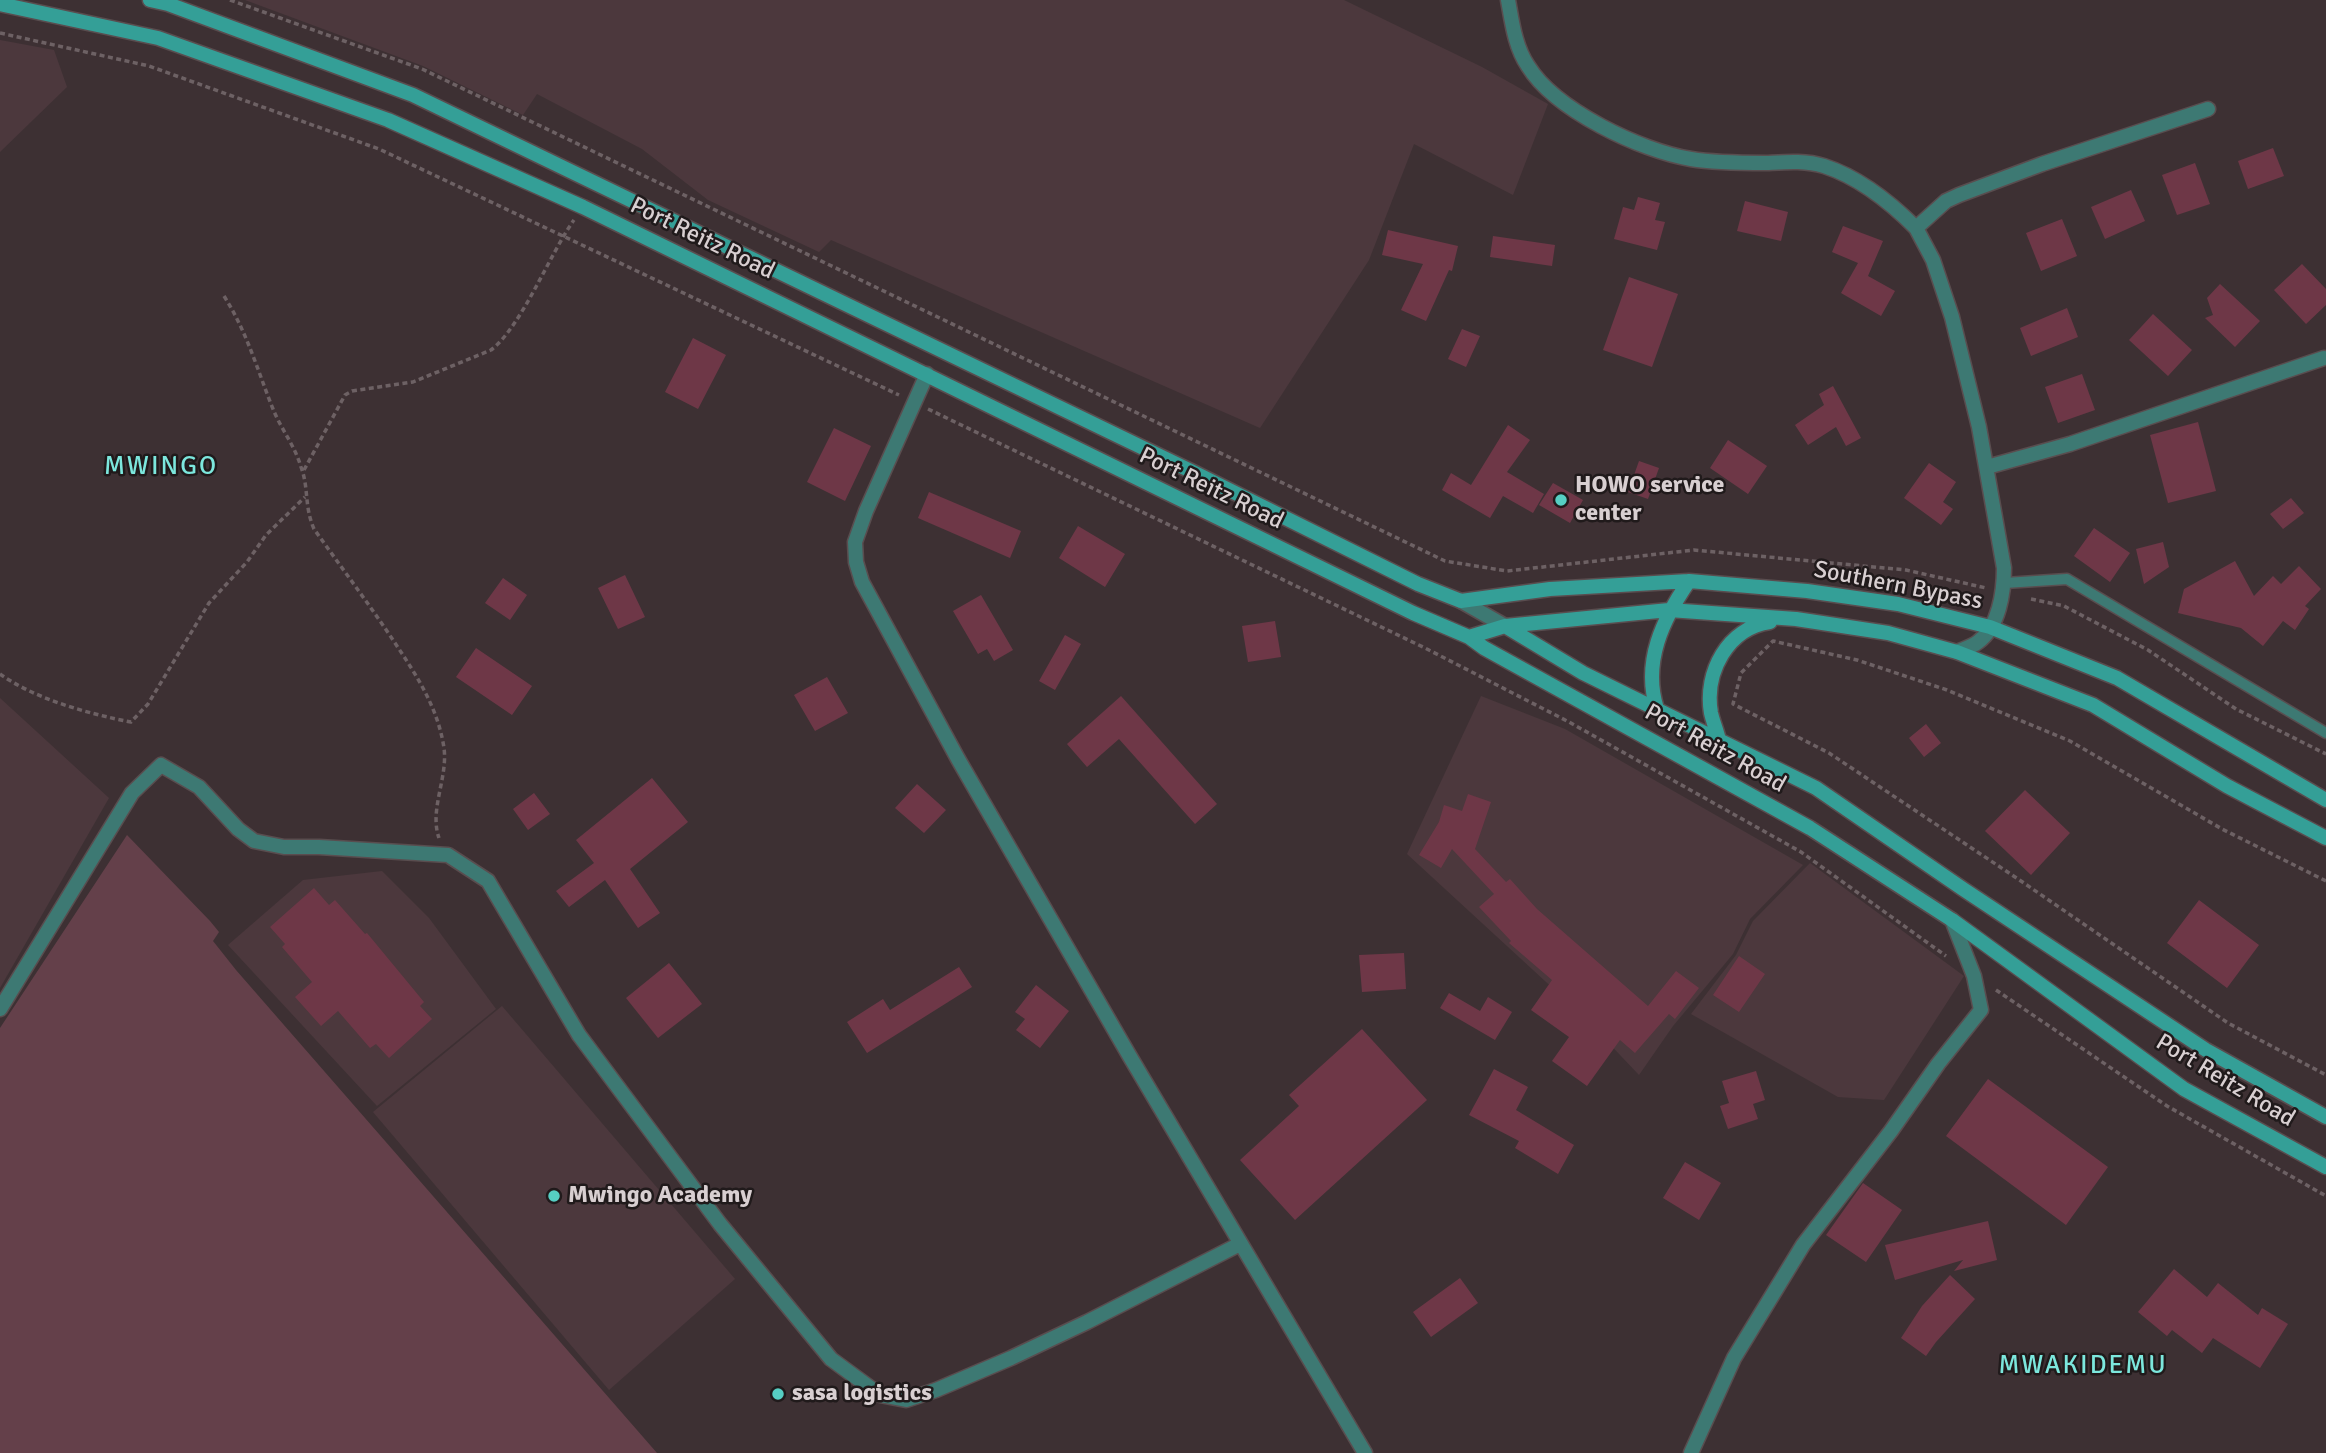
<!DOCTYPE html>
<html>
<head>
<meta charset="utf-8">
<style>
  body { margin:0 }
  canvas { display:block; background:#3d3033 }
</style>
</head>
<body>
<canvas width="2326" height="1453"></canvas>
<script>
const g = document.querySelector('canvas').getContext('2d');
g.lineJoin = 'round';
function paint(path, color) {
  g.fillStyle = color;
  g.fill(path, 'evenodd');
}
function stroke(path, color, width, dash) {
  g.strokeStyle = color;
  g.lineWidth = width;
  g.lineCap = dash ? 'butt' : 'round';
  g.setLineDash(dash || []);
  g.stroke(path);
}
function label(font, color, halo, rows, align = 'center') {
  g.font = font + ' Signika,sans-serif';
  g.lineWidth = 5;
  g.setLineDash([]);
  g.textBaseline = 'middle';
  g.strokeStyle = halo;
  g.fillStyle = color;
  for (const [text, x, y, turn = 0] of rows) {
    g.save();
    g.translate(x, y);
    g.rotate((+turn || 0) * Math.PI / 180);
    g.textAlign = isNaN(turn) ? turn : align;
    if (halo) g.strokeText(text, 0, 0);
    g.fillText(text, 0, 0);
    g.restore();
  }
}
paint(new Path2D(`
  M245 0H1344L1482 67 1548 104 1513 195 1414 144 1369 260 1260 428 831 240 819 252 708 200 642 149 537 94 523 115 423 66Z
  M0 40 54 50 67 87 0 152Z
  M1481 696 1565 729 1803 865 1750 919 1733 954 1673 1026 1639 1075 1583 1016 1407 854Z
  M0 698 109 798 0 988Z
  M1810 863 1964 976 1884 1100 1838 1097 1691 1014 1736 955 1753 921Z
  M382 871 429 918 496 1009 377 1106 228 945 303 880Z
  M502 1006 735 1279 609 1390 373 1112Z`), '#4c383d');
paint(new Path2D(`
  M127 835 210 921 219 932 213 941 236 970 657 1453H0V1028Z`), '#64404a');
paint(new Path2D(`
  M2273 148 2284 176 2248 189 2238 161Z
  M2195 163 2210 204 2177 215 2162 175Z
  M2131 190 2145 221 2105 239 2091 207Z
  M1638 197 1660 203 1655 220 1665 222 1657 250 1614 239 1623 207 1634 210Z
  M1745 201 1788 212 1781 241 1737 231Z
  M2062 219 2077 256 2041 271 2026 233Z
  M1843 226 1883 241 1868 276 1895 291 1881 316 1841 293 1858 263 1832 252Z
  M1388 230 1458 246 1452 271 1449 270 1426 321 1401 310 1423 264 1382 255Z
  M1493 236 1555 245 1552 266 1490 257Z
  M2302 264 2326 289V305L2306 324 2274 290Z
  M1629 277 1678 294 1652 367 1603 350Z
  M2220 284 2260 321 2235 347 2205 318 2213 315 2207 298Z
  M2067 308 2078 337 2031 356 2020 328Z
  M2153 314 2192 350 2168 376 2129 340Z
  M1462 329 1480 336 1466 367 1448 359Z
  M693 338 726 355 698 409 665 392Z
  M2082 374 2095 410 2058 423 2045 387Z
  M1833 386 1861 438 1846 446 1836 427 1808 445 1795 425 1824 405 1819 394Z
  M2198 422 2216 491 2168 503 2150 435Z
  M1508 425 1530 440 1507 472 1544 494 1533 513 1503 496 1490 518 1442 490 1451 473 1471 485Z
  M834 428 871 446 845 501 807 482Z
  M1728 440 1767 466 1748 494 1710 468Z
  M1639 461 1659 468 1648 499 1628 492Z
  M1929 463 1956 482 1943 502 1953 509 1941 525 1904 498Z
  M1553 483 1583 500 1570 523 1539 505Z
  M929 492 1021 531 1010 558 918 518Z
  M2291 498 2304 513 2283 529 2270 514Z
  M1078 526 1125 554 1105 587 1059 558Z
  M2094 528 2130 553 2110 582 2074 556Z
  M2163 542 2169 567 2144 584 2136 549Z
  M2235 561 2254 596 2273 576 2281 584 2299 566 2321 589 2305 606 2309 609 2295 630 2283 621 2263 646 2241 628 2178 613 2184 589Z
  M625 575 645 617 618 629 598 588Z
  M503 578 527 595 510 620 485 603Z
  M981 595 1013 650 994 661 987 649 978 654 953 611Z
  M1275 621 1281 657 1248 662 1242 626Z
  M1065 635 1081 644 1055 690 1039 681Z
  M476 648 532 686 512 715 456 677Z
  M827 677 848 713 815 731 794 695Z
  M1121 696 1217 804 1195 824 1119 739 1087 767 1067 744Z
  M1926 724 1941 743 1924 757 1909 738Z
  M652 778 688 822 630 869 660 913 638 928 605 880 569 907 556 891 594 863 576 840Z
  M917 784 946 810 924 833 895 808Z
  M2025 790 2070 833 2031 875 1985 831Z
  M534 793 550 814 528 830 513 809Z
  M1468 794 1491 802 1475 849 1506 882 1510 879 1537 909 1648 1006 1676 971 1699 988 1675 1019 1669 1014 1635 1053 1620 1040 1587 1086 1552 1061 1569 1037 1531 1010 1552 980 1509 943 1511 941 1479 907 1494 894 1452 849 1441 868 1419 855 1439 822 1444 805 1462 811Z
  M314 888 329 905 335 900 365 934 367 933 424 1002 420 1006 432 1019 389 1058 376 1044 370 1048 338 1011 321 1026 295 997 312 982 282 947 285 944 270 927Z
  M2199 900 2259 945 2227 988 2167 943Z
  M1404 953 1406 989 1362 992 1359 955Z
  M1739 956 1765 974 1739 1012 1713 995Z
  M669 963 702 1004 658 1038 626 998Z
  M959 967 972 987 867 1053 847 1022 883 999 890 1010Z
  M1036 985 1069 1011 1040 1048 1016 1030 1025 1019 1015 1012Z
  M1449 993 1480 1011 1488 997 1512 1012 1495 1040 1440 1008Z
  M1362 1029 1427 1100 1295 1220 1240 1160 1299 1106 1289 1095Z
  M1494 1069 1528 1087 1516 1110 1574 1145 1558 1174 1515 1148 1519 1141 1469 1115Z
  M1756 1071 1765 1100 1753 1104 1758 1119 1728 1129 1720 1106 1729 1103 1722 1081Z
  M1988 1079 2108 1167 2066 1225 1946 1136Z
  M1685 1162 1721 1183 1699 1220 1663 1198Z
  M1863 1183 1902 1210 1866 1262 1826 1235Z
  M1988 1221 1997 1260 1954 1271 1963 1260 1895 1280 1885 1245Z
  M2174 1269 2207 1297 2218 1283 2258 1315 2262 1308 2288 1324 2260 1368 2213 1338 2202 1353 2172 1330 2167 1336 2138 1312Z
  M1950 1275 1975 1299 1936 1342 1926 1356 1901 1338 1922 1306Z
  M1460 1278 1478 1303 1431 1337 1413 1312Z`), '#6e3747');
const lane = new Path2D(`
  M2005 583 2067 579 2326 733`);
const street = new Path2D(`
  M1508 0C1512 22 1515 47 1528 66 1555 110 1641 151 1691 159 1715 163 1742 163 1766 163 1785 162 1805 160 1824 166 1858 177 1891 203 1916 228
  M927 374 866 511 855 542 856 562 862 582 958 759 1129 1055 1365 1453
  M1987 467 2070 444 2324 358
  M1461 601 1505 626
  M1957 652C1963 649 1972 647 1978 642 1999 627 2004 592 2004 568L1979 427 1952 317 1933 260 1916 228 1946 201 1959 195 2042 164 2208 109
  M0 1009 132 793 161 765 199 787 238 829 254 841 284 847H319L448 855 488 881 579 1035 720 1224 831 1359 880 1395 906 1400 936 1390 1011 1358 1087 1322 1240 1244
  M1691 1453 1734 1358 1803 1245 1891 1131 1938 1064 1981 1010 1974 976 1952 920`);
const secondary = new Path2D(`
  M150 0 168 4 413 95 1195 473 1418 584 1461 601 1550 589 1689 581 1807 591 1898 604 1990 627 2117 678 2326 800
  M0 4 158 38 388 120 583 207 1413 613 1469 637 1484 648 1810 828 1952 920 2184 1089 2326 1167
  M1505 626 1583 673 1816 788 1963 889 2206 1050 2326 1117
  M1469 637 1505 626 1669 610 1796 619 1888 633 1957 652 2093 705 2227 786 2326 838
  M1657 709C1642 662 1663 619 1689 581
  M1719 740C1717 731 1713 722 1711 713 1704 672 1728 628 1770 622`);
stroke(lane, '#594d4f', 13);
stroke(street, '#594d4f', 17);
stroke(secondary, '#594d4f', 17);
stroke(new Path2D(`
  M230 0 422 69 1445 561 1507 571 1694 550 1906 570 1986 588
  M0 33 149 66 379 149 899 395
  M224 296C247 332 257 369 273 409 281 429 295 446 301 467 309 488 304 506 314 529 341 567 369 604 395 643 417 676 438 708 444 748 448 778 429 810 439 838
  M928 409 1425 648 1569 722 1801 852 1946 956
  M304 470 345 395 352 391 413 382 491 350C522 326 549 255 574 220
  M2031 599 2064 606 2148 650 2236 709 2326 754
  M0 674C35 699 89 714 131 722L148 704 209 603 247 562 266 535 305 497
  M2326 881 2222 829 2070 741 1947 690 1857 660 1773 641 1741 673 1733 704 1829 753 2018 879 2228 1023 2326 1075
  M1996 990 2167 1106 2326 1196`), '#6d6164', 3.5, [5, 3.5]);
stroke(lane, '#3d7973', 10);
stroke(street, '#3d7973', 14);
stroke(secondary, '#349f97', 14);
for (const [x, y, r, color] of [
  [1561,500,7,"#56cec3"],
  [554,1196,7,"#56cec3"],
  [778,1394,7,"#56cec3"]
]) {
  const dot = new Path2D();
  dot.arc(x, y, r, 0, 2 * Math.PI);
  g.fillStyle = color;
  g.fill(dot);
  stroke(dot, '#201a1b', 2.5);
}
label('24px', '#d8cfd1', '#201a1b', [
  ["Port Reitz Road",702,239,26],
  ["Port Reitz Road",1211,489,26],
  ["Southern Bypass",1898,586,11],
  ["Port Reitz Road",1715,749,29],
  ["Port Reitz Road",2225,1081,31]
]);
label('bold 24px', '#d8cfd1', '#201a1b', [
  ["HOWO service",1575,486],
  ["center",1575,514],
  ["Mwingo Academy",568,1196],
  ["sasa logistics",792,1394]
], 'left');
g.letterSpacing = '2px';
label('26px', '#7ce7dd', '#201a1b', [
  ["MWINGO",161,467],
  ["MWAKIDEMU",2083,1366]
]);
g.letterSpacing = '0px';
</script>
</body>
</html>
